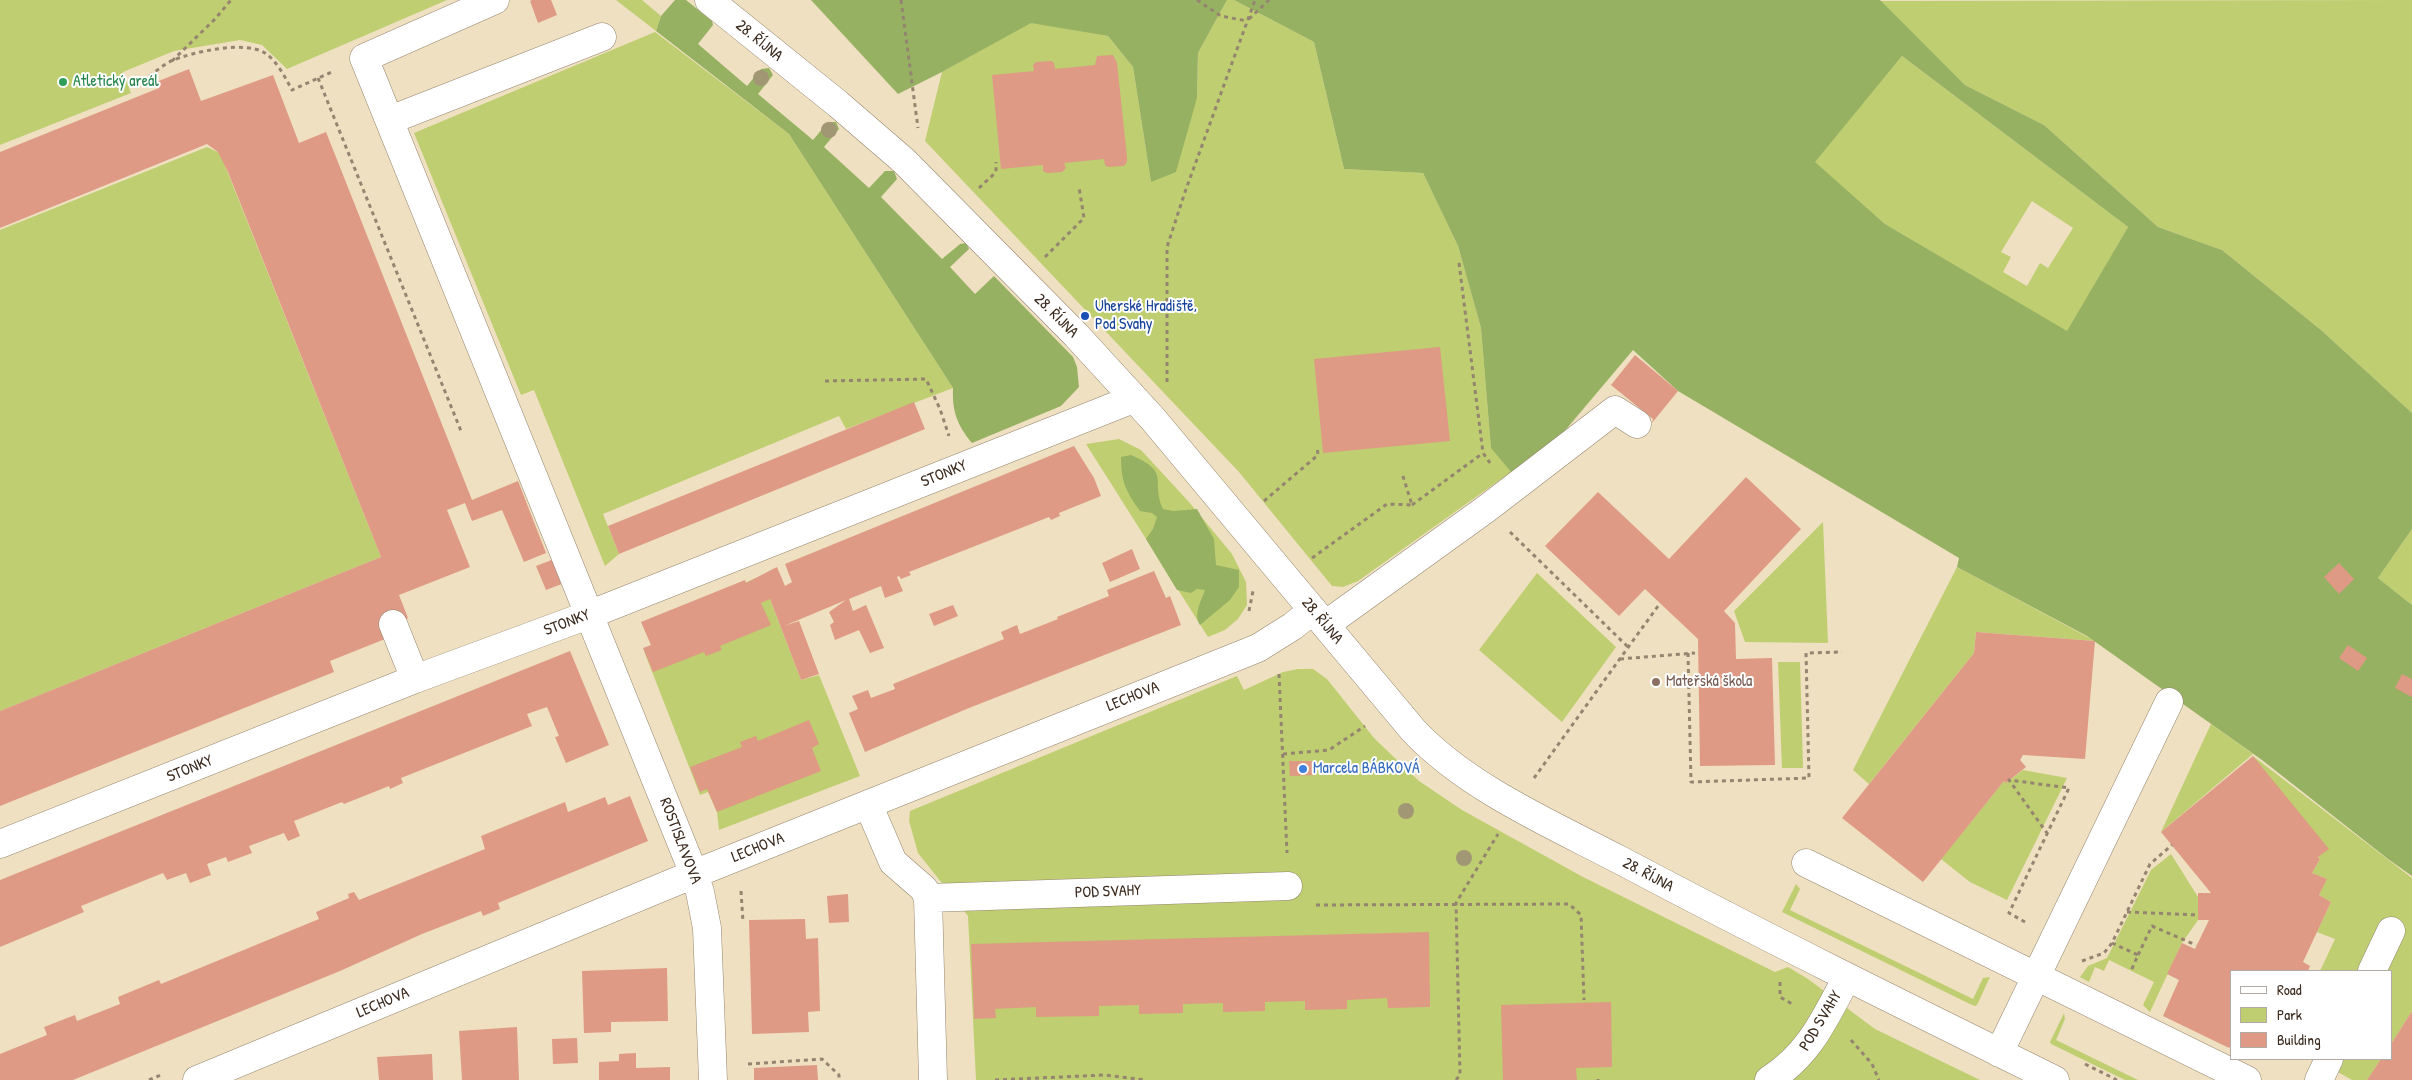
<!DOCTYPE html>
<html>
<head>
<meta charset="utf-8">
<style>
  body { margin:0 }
  #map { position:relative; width:2412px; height:1080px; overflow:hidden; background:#efe0c1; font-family:"Patrick Hand",sans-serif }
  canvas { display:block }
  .legend { position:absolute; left:2230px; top:970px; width:162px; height:90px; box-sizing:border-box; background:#fff; border:1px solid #b1aaa5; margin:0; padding:6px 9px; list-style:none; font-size:15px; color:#3b2a1e }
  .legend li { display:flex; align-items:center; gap:10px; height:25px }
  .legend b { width:25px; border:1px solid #b1aaa5 }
</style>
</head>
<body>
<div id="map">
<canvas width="2412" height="1080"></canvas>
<ul class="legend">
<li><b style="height:6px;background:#fff"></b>Road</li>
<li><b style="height:14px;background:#bfce70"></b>Park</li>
<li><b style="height:14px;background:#de9a84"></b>Building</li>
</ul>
</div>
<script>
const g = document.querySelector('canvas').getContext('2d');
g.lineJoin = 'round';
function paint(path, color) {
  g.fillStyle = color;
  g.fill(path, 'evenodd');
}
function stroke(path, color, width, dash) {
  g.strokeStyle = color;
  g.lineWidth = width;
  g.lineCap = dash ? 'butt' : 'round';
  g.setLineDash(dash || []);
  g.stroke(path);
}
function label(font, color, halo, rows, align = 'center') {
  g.font = font + ' "Patrick Hand",sans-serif';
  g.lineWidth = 4;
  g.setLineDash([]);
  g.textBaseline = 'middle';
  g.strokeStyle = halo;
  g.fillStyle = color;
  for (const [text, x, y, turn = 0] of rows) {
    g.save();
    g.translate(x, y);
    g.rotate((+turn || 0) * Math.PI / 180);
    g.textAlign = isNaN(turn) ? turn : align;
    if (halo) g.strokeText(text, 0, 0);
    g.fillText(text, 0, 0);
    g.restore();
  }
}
paint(new Path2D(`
  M0 0H447L287 69 262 45 240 40 174 51 123 72 131 93 0 145Z
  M616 0H642L661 16 656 31Z
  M1227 0H1234L1314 42 1344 169 1423 173 1458 246 1481 328 1491 447 1511 472 1358 581 1343 587 1332 586 1239 472 925 141 942 72 1031 22 1108 36 1133 67 1151 182 1197 98 1198 53Z
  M2412 0V413L2321 330 2222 250 2158 227 2044 125 1965 85 1880 1Z
  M655 32 789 134 953 388 846 429 839 416 603 514 619 554 605 566 534 390 521 395 414 133Z
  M1902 56 2128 227 2067 332 1885 224 1814 162ZM2032 201 2073 228 2048 268 2040 263 2027 286 2003 272 2011 257 2001 252Z
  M207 147 220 153 381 557 0 711V230Z
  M1119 439 1141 450 1189 502 1232 554 1246 582 1247 605 1238 619 1225 630 1208 637 1086 444Z
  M1823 522 1828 643 1745 642 1734 611Z
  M2412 529V605L2378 578Z
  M1957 567 2095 641 1976 632 1974 653 1869 784 1853 770Z
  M1537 573 1616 647 1562 722 1479 650Z
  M761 576 801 680 819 675 860 776 719 830 717 812 708 792 700 795 644 651 652 647 643 625Z
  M1778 662H1800L1803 768H1782Z
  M1298 669H1313L1327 679 1374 738 1419 781 1462 810 1583 877 1775 972 1788 967 1808 979 1875 1029 1980 1080H976L968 916 918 853 909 821 910 811 1237 676 1244 690 1283 672Z
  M2211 724 2253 754 2161 832Z
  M2253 756 2412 878V1011L2391 1044V971H2320L2335 939 2317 932 2331 902 2319 895 2326 879 2312 873 2320 859Z
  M2023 770 2067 778 2007 900 1970 882 1941 859 2004 781 2006 783Z
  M2171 854 2198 897V920L2182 943 2150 1012 2143 1005 2154 982 2109 960 2104 971 2095 967 2089 982 2080 977 2088 966 2107 958 2151 870Z
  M1796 884 1800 889 1790 910 1973 999 1983 978 1990 977 1978 1003 1976 1006 1972 1005 1782 912Z
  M2064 1013 2065 1019 2056 1040 2138 1080H2125L2051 1044 2050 1042Z
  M2342 1059H2381L2367 1080H2352L2336 1071Z`), '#bfce70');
paint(new Path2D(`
  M675 0H686L712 21 713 25 698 44 747 86 761 69 769 68 773 75 758 94 813 140 828 122H836L839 129 824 147 869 188 885 171H894L897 179 881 197 942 259 960 244 966 243 969 249 950 267 975 294 994 276 1073 357 1077 367 1079 387 1061 406 972 443C957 425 952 411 953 388L789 134 656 31 661 16Z
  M811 0H1227L1198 53 1197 98 1176 172 1151 182 1133 67 1108 36 1031 23 942 72 898 94Z
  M1234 0H1880L1965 85 2044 125 2158 227 2222 250 2321 330 2412 413V529L2378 578 2412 605V876L2388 859 2262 760 2087 636 1957 567 1959 558 1678 391 1633 350 1525 478 1511 472 1491 448 1481 328 1458 246 1423 173 1344 169 1314 42ZM1902 56 2128 227 2067 331 1885 224 1815 162Z
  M1131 455C1172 473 1150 479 1163 509L1173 511 1197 509 1214 539 1216 565 1239 570V587L1230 600 1200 625C1193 615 1201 601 1205 590L1197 589 1191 593 1177 590 1146 539 1153 529 1157 517 1152 513 1140 511C1126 491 1121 482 1121 457Z`), '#97b162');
paint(new Path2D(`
  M532 0H551L557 15 538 23 530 1Z
  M1113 55 1117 63 1127 157V162L1124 166 1108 167 1105 165 1104 159 1064 163 1066 168 1062 172 1047 173 1043 171V165L1001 169 992 75 1034 71 1033 65 1036 62 1051 61 1054 63 1055 69 1095 65 1097 56Z
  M189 69 201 101 273 75 299 143 326 132 472 500 518 481 546 553 524 562 502 510 472 521 465 503 447 510 470 567 399 595 408 618 381 629 385 639 330 661 334 672 0 806V711L381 557 228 172 218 152 207 144 0 228V152L159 88 156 82Z
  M1440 347 1450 441 1323 453 1314 359Z
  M1635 355 1678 391 1652 423 1653 419 1611 385Z
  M914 402 925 429 619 554 608 526Z
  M1074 446 1094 478 1101 496 1059 513 1060 516 1051 520 1049 517 909 572 911 575 901 579 899 576 897 577 903 591 885 598 881 586 849 599 853 611 866 605 884 648 870 653 859 630 835 640 830 625 834 622 829 612 846 600 784 626 799 621 819 674 801 680 770 599 761 603 771 625 720 646 722 650 706 656 704 652 653 672 643 648 651 645 641 622 745 580 746 583 777 567 785 586 792 582 785 564Z
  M1746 477 1801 529 1724 611 1735 623 1736 659 1772 658 1775 765 1700 766 1698 639 1645 589 1619 616 1545 546 1598 492 1669 559Z
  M1132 549 1140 569 1110 582 1102 563Z
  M557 558 567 582 546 590 536 566Z
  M2339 563 2354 579 2339 594 2324 577Z
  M1154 571 1166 598 1170 596 1181 625 969 708 865 752 849 713 858 709 852 696 868 690 871 698 895 689 893 684 1004 639 1001 632 1017 625 1020 634 1058 619 1057 617 1109 596 1107 590Z
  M953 605 958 616 934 626 929 614Z
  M1976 632 2095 641 2085 759 2023 755 2020 760 2026 767 2006 783 2004 781 1923 882 1842 818 1974 653Z
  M2348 645 2367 658 2358 671 2339 658Z
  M570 651 609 745 566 763 555 737 559 736 547 707 527 714 532 726 401 778 403 783 390 789 389 786 344 804 342 802 294 821 300 836 288 841 284 833 249 846 252 853 228 862 226 857 207 864 211 875 190 883 186 873 167 880 163 873 81 906 84 912 0 947V880Z
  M2402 674 2412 679V697L2395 688Z
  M809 720 819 744 812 748 821 771 717 812 707 789 700 792 690 767 742 747 740 742 756 736 758 741Z
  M2253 756 2329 849 2318 857 2320 859 2312 873 2327 879 2319 895 2331 902 2303 962 2310 966 2308 971H2231V1045L2229 1048 2163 1016 2179 980 2167 974 2182 943 2195 949 2209 920H2198V893H2211L2161 832Z
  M1289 761H1315L1316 775 1290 776Z
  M630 796 648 841 498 903 500 909 483 916 481 911 422 934 340 971 73 1080H0V1054L47 1035 44 1027 75 1015 77 1021 120 1004 118 997 159 980 161 984 319 919 316 912 349 898 348 894 354 892 359 900 485 849 481 836 565 802 568 812 605 797 608 805Z
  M848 894 849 922 829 923 827 896Z
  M805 919 806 939 818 938 820 1011 808 1012 809 1032 752 1034 749 920Z
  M1429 932 1430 1007 1388 1008 1387 998 1347 1000V1009L1305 1010V1001L1265 1002V1011L1223 1012V1003L1183 1004V1013L1139 1014V1005L1099 1006V1016L1036 1017V1007L995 1009 996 1018 974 1019 971 944Z
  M667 968 668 1021 611 1022V1032L584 1033 582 971Z
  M1611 1002 1612 1067 1576 1068 1577 1080H1503L1501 1005Z
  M2412 1011V1080H2367L2381 1059H2391V1044Z
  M517 1027 519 1080H462L459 1031Z
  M577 1038 578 1063 553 1064 552 1039Z
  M636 1053V1068L670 1067V1080H599V1062L619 1061V1054Z
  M432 1054 433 1080H379L377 1057Z
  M817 1065 818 1080H754V1068Z`), '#de9a84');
const minor = new Path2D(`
  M495 0 364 58 694 874 700 892 707 928 713 1080
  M709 0 838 104 904 161 1076 335 1153 419 1413 730C1466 787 1551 824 1620 860 1763 936 1909 1008 2055 1080
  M390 120 602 37
  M393 624 415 679
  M1325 625 1486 509 1615 410 1637 424
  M868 804 893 862 924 889 928 898 933 1080
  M0 844 415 679 591 614 1133 399
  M1806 863 2247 1080
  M928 898 1288 886
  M2372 971 2391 931
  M1999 1053 2169 702
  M197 1080 694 874 1258 648 1293 626 1313 610
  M1769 1080C1810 1054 1825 1018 1847 977
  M2319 1080 2329 1059`);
stroke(minor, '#958570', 29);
stroke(new Path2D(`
  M901 0 918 128
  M1197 0 1221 16 1247 21
  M1249 19 1269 0
  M172 61 215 19 231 0
  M318 78 461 431
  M143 81C152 74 162 66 171 61 192 52 245 40 265 53 277 61 285 77 292 90L334 71
  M979 188 996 172V162
  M1045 257 1084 218 1079 187
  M1459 263 1483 453 1490 463
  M825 381 926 379 940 409 949 436
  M1167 382V247L1185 192 1255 0
  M1264 501 1318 455 1317 446
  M1412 505 1483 453
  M1510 532 1628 647
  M1312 558 1387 504 1412 505 1402 473
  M1249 611 1253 591
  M1688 653 1691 782 1809 778 1806 653 1842 652
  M1620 659 1695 653
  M1279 674 1287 853
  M1283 754 1329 750 1365 726
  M1534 778 1658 606
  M741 891 743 922
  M1316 905 1569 904 1581 915 1584 1000
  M2127 912 2198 915
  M2025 922 2009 913 2069 788 2009 780 2047 833
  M2112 943 2138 955 2131 971
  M2138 955 2152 926 2196 945
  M2082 961 2104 953 2112 943 2150 864 2172 845
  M1780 982V997L1794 1005
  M1851 1040 1872 1064 1879 1080
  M748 1064 822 1059 839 1075V1080
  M2085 1064 2117 1080
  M1598 1079V1080
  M149 1080 163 1074
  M995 1080 1104 1075 1146 1080
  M1456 1080 1460 1075 1456 903 1498 834`), '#958570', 3, [4, 4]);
stroke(minor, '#fff', 28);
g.fillStyle = '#a29775';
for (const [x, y] of [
  [761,78],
  [829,130],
  [1406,811],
  [1464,858]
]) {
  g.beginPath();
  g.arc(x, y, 8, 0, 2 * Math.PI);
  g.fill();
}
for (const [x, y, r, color] of [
  [63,82,5,"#2e9e5b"],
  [1085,316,5,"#1a4fb4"],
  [1656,682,5,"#8d6e63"],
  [1303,769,5,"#3f7fe0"]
]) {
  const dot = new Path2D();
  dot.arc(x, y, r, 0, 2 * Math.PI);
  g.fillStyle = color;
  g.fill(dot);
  stroke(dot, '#fff', 2);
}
label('16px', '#3b2a1e', '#fff', [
  ["28. ŘÍJNA",759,41,39],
  ["28. ŘÍJNA",1056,316,45],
  ["STONKY",944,474,-22],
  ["28. ŘÍJNA",1322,621,50],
  ["STONKY",567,623,-21],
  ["LECHOVA",1133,697,-22],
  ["STONKY",190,769,-22],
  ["ROSTISLAVOVA",680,841,69],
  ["LECHOVA",758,848,-22],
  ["28. ŘÍJNA",1648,875,28],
  ["POD SVAHY",1108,892,-2],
  ["LECHOVA",383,1003,-23],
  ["POD SVAHY",1821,1021,-59]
]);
label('16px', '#27864d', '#fff', [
  ["Atletický areál",73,82]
], 'left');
label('16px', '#164399', '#fff', [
  ["Uherské Hradiště,",1095,307],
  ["Pod Svahy",1095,325]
], 'left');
label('16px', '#785e54', '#fff', [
  ["Mateřská škola",1666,682]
], 'left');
label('16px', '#366cbe', '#fff', [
  ["Marcela BÁBKOVÁ",1313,769]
], 'left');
</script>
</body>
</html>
